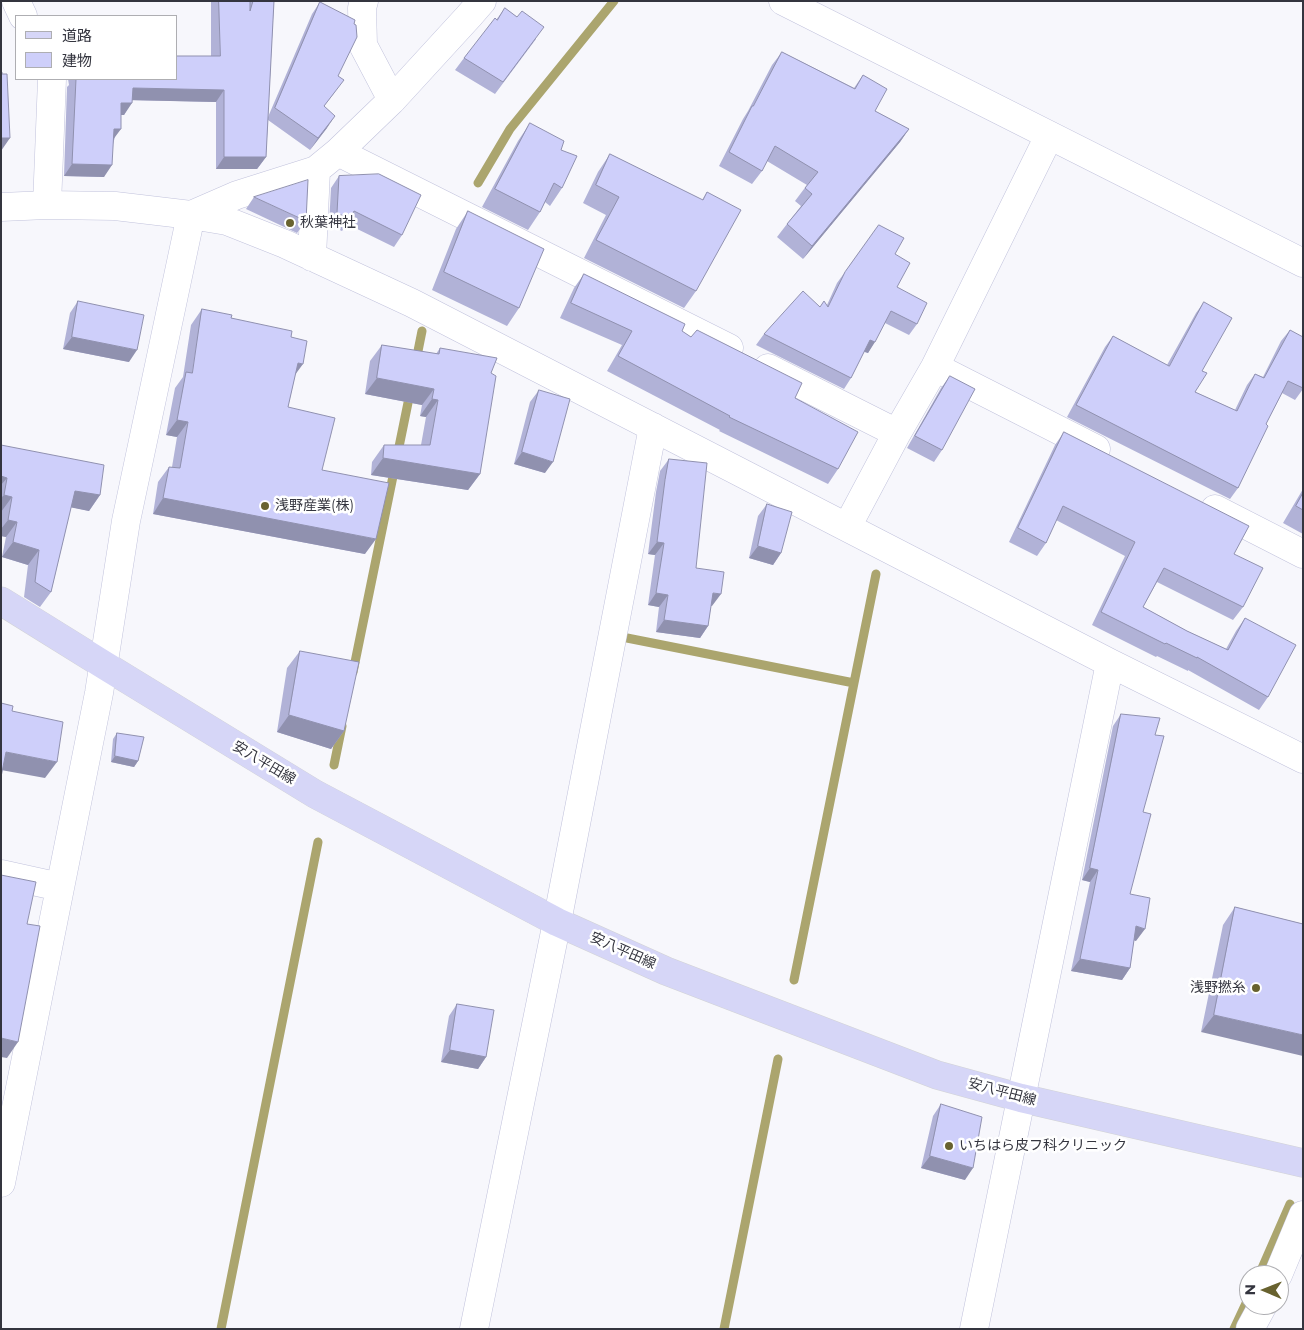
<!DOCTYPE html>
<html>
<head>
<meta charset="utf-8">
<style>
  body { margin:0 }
  #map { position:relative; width:1304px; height:1330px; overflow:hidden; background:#f7f7fc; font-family:Montserrat,"Noto Sans JP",sans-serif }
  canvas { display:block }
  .frame { position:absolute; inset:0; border:2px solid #34353f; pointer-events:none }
  .legend { position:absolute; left:15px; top:15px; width:162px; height:65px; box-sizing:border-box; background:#fff; border:1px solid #aeaeb2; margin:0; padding:6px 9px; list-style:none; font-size:15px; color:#34353f }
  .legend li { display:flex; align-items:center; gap:10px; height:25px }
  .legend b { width:25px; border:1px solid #aeaeb2 }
  .north { position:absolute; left:1239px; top:1265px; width:50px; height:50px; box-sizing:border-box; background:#fff; border:1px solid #aeaeb2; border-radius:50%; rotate:271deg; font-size:14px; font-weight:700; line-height:20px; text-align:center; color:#34353f }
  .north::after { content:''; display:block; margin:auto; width:18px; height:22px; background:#68622f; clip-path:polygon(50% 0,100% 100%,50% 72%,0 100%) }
</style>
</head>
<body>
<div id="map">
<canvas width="1304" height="1330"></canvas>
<div class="frame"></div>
<ul class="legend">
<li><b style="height:6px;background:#d6d6f7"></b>道路</li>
<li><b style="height:14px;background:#cecffa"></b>建物</li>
</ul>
<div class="north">N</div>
</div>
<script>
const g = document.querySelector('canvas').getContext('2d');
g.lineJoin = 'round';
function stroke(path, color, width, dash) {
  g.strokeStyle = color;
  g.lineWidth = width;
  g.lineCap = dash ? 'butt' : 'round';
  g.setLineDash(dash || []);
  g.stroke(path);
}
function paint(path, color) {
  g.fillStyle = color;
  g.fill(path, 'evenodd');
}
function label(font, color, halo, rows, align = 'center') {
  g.font = font + ' Montserrat,"Noto Sans JP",sans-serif';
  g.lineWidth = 5;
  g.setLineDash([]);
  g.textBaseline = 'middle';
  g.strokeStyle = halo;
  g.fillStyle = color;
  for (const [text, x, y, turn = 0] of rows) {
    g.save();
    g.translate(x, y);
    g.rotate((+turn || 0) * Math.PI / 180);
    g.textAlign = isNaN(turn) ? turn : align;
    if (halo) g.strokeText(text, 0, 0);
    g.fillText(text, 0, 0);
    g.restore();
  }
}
stroke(new Path2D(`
  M478 183 510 129 614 1
  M416 361 422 331
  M627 638 854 683
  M353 672 410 393
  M334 765 342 726
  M794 980 876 574
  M1259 1275 1290 1204
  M221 1329 318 842
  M724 1329 778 1059
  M1234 1329 1249 1297`), '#aba56e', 9);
const minor = new Path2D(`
  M16 1 23 16
  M364 1 362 8 363 45 392 100
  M783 1 1303 263
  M338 152 729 348
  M47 205 52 79
  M1 207 47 205 115 206 191 215 227 221 285 244 412 303 1110 663 1303 759
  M191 215 237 195 316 170 338 152 392 100 469 16 482 1
  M312 257 316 170
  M935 367 1096 449
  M768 368 897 433
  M1215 509 1303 554
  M847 527 897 433 935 367 1049 136
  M1 874 60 887
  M1 1183 99 693 126 521 191 215
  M1278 1275 1303 1215
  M474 1329 557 922 653 427
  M974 1329 1110 663
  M1250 1329 1263 1305`);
const major = new Path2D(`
  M1 601 104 665 315 794 557 922 666 971 937 1075 1021 1098 1303 1163`);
stroke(minor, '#c1c2dc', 29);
stroke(major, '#d2d3d5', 29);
stroke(minor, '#fff', 28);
stroke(major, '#d6d6f7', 28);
paint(new Path2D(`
  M211 1H274L268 117 312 14 320 2 354 24 338 76 335 92 324 106 327 128 310 150 268 120 266 157 257 169H216V102L132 100 124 115H121L104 177 64 176 67 87 69 85 68 79H176L211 56Z
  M505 8 517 17 536 39 495 94 455 70 464 58 496 20Z
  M782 52 854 88 863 75 875 111 909 129 900 142 803 259 777 237 787 224 801 206 795 201 807 185 767 161 762 171 752 184 719 166 743 119 748 111 772 65Z
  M530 123 561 150 562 188 550 206 545 202 540 212 528 230 482 207 518 141Z
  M610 154 702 200 707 192 696 291 684 308 584 258 606 215 583 203 598 172Z
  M339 176 402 235 394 247 347 224 342 231 329 225 331 188Z
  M254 197 306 221 297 233 246 209Z
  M468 211 519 308 507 326 432 290 456 229Z
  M879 225 895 254 897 287 917 324 909 335 885 323 868 353 864 352 851 378 844 389 756 345 764 334 820 307 827 305 837 283Z
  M584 274 691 337 795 398 838 469 828 484 719 431 720 430 607 371 622 345 560 318 574 288Z
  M78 301 129 362 63 349 70 313Z
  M1204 302 1202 371 1195 392 1235 410 1247 385 1255 374 1263 377 1281 341 1290 330 1303 389 1295 400 1282 393 1266 424 1238 488 1230 499 1067 417 1105 347 1113 336 1167 365 1196 313Z
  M202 309 231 318 291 337 295 376 288 407 322 470 365 554 153 514 158 482 169 467H172L177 437 166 435 175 388 183 377 191 325Z
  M382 345 436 354 440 348 491 373 480 474 468 490 371 475 372 462 384 445H421L426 417 420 416 422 405 365 394 370 361Z
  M950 376 942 450 934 462 907 448 941 388Z
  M539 390 545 473 514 464 530 402Z
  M1064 432 1234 554 1243 607 1233 620 1157 582 1143 607 1187 631 1226 649 1236 631 1245 618 1268 697 1259 710 1188 670V671L1157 656 1156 657 1092 625 1125 556 1056 520 1046 543 1037 556 1009 542 1055 445Z
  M1 445 100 495 89 511 71 507 51 592 40 607 24 597 28 565 2 557 6 537 1 536Z
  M669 459 696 568 712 606H711L708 626 700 638 656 632 659 607 648 605 655 555 648 554 656 492 660 471Z
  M1303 489V534L1283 523Z
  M767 504 781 553 773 565 749 558 758 516Z
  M300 651 344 731 331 749 277 732 287 668Z
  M1121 714 1155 735 1130 894 1136 941 1134 940 1130 968 1122 980 1071 971 1090 882 1082 880 1113 726Z
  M117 733 138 761 134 767 111 762 113 739Z
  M1235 907 1303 924 1201 1032 1223 925Z
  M457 1004 486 1057 478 1069 441 1062 449 1016Z
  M941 1104 965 1180 921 1168 933 1116Z`), '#b1b2d7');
paint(new Path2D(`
  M133 88 224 90 216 102 124 100Z
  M121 103H132L124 115H112Z
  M335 116 327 128 310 150 318 138Z
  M114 129H121L112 141Z
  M909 129 900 142 803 259 812 246Z
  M1 138H10L1 151Z
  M224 157H266L257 169H216Z
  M72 164 112 165 104 177 64 176Z
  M72 337 137 350 129 362 63 349Z
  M870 340 875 342 868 353 863 351Z
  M298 363 303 364 292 379Z
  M377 378 434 389 422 405 365 394Z
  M432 399 438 400 426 417 420 416Z
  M177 420 188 422 177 437 166 435Z
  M522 452 553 462 545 473 514 464Z
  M383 458 480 474 468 490 371 475Z
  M1 476 7 478 1 485Z
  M75 491 100 495 89 511 64 506Z
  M4 495 12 497 1 512V498Z
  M163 498 376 539 365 554 153 514Z
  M8 520 17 522 6 537 1 536V529Z
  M13 542 39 550 28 565 2 557Z
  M657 542 664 543 655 555 648 554Z
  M758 546 781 553 773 565 749 558Z
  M656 593 668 595 659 607 648 605Z
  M713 593 721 594 712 606 705 605Z
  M664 620 708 626 700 638 656 632Z
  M289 715 344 731 331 749 277 732Z
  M6 752 57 762 45 778 1 770Z
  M115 756 138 761 134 767 111 762Z
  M1090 868 1098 870 1090 882 1082 880Z
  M1136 926 1145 929 1136 941 1128 938Z
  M1080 959 1130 968 1122 980 1071 971Z
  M1214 1015 1303 1035V1056L1201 1032Z
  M1 1038 18 1042 7 1058 1 1057Z
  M450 1050 486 1057 478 1069 441 1062Z
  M930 1156 973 1168 965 1180 921 1168Z`), '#9091af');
const building = new Path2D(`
  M219 1H250V11L253 1H274L266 157H224V90L133 88 132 103H121V129H114L112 165 72 164 76 79H176V56H220Z
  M320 2 355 20 354 24 356 25 357 37 338 76 344 80 324 106 335 116 318 138 275 108Z
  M505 8 517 17 522 11 544 27 503 82 464 58 495 18 497 20Z
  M782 52 855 89 863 75 887 89 875 111 909 129 812 246 787 224 812 194 805 188 818 172 775 146 762 171 729 152 752 106H753Z
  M1 72H2V74H7L10 138H1Z
  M530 123 564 141 561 150 577 156 562 188 554 183 540 212 495 189Z
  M610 154 703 200 707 192 741 210 696 291 596 240 619 197 596 185Z
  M379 174 421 195 402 235 354 211 350 219 337 213 339 176Z
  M308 180 306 221 254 197Z
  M468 211 544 249 519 308 444 272Z
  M879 225 904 238 895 254 910 263 897 287 927 303 917 324 891 311 875 342 870 340 851 378 764 334 803 291 820 307 824 301 828 307 845 272Z
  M584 274 685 324 682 331 691 337 697 330 802 383 795 398 858 432 838 469 729 417 730 416 618 356 632 331 571 303Z
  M78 301 144 315 137 350 72 337Z
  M1204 302 1232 318 1202 371 1207 373 1195 392 1237 411 1255 374 1264 378 1290 330 1303 337V388L1288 381 1266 424 1268 426 1238 488 1076 405 1113 336 1169 366Z
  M202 309 232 315 231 318 292 331 291 337 307 341 303 364 298 363 288 407 335 418 322 470 389 483 376 539 163 498 169 467 180 468 188 422 177 420 186 372 192 373Z
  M382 345 439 354 440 348 497 358 491 373 496 376 480 474 383 458 384 445H430L438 400 432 399 434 389 377 378Z
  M950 376 975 389 942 450 915 436Z
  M539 390 570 399 553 462 522 452Z
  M1064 432 1249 526 1234 554 1263 568 1243 607 1164 568 1143 607 1187 631 1228 650 1245 618 1296 645 1268 697 1197 657V658L1166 643 1165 644 1101 612 1135 542 1063 506 1046 543 1018 528Z
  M1 445 104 465 100 495 75 491 51 592 35 582 39 550 13 542 17 522 8 520 12 497 4 495 7 478 1 476Z
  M669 459 707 463 696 568 724 572 721 594 713 593 708 626 664 620 668 595 656 593 664 543 657 542 665 480Z
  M1303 493V510L1296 506Z
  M767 504 792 512 781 553 758 546Z
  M300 651 359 662 344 731 289 715Z
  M1 703 13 706 12 711 63 722 57 762 6 752 1 777Z
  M1121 714 1160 718 1155 735 1164 736 1143 812 1151 814 1130 894 1150 898 1145 929 1136 926 1130 968 1080 959 1098 870 1090 868Z
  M117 733 144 737 138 761 115 756Z
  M1 875 36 882 27 924 40 926 18 1042 1 1038Z
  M1235 907 1303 924V1035L1214 1015Z
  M457 1004 494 1010 486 1057 450 1050Z
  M941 1104 982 1117 973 1168 930 1156Z`);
paint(building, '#cecffa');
stroke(building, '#9091af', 1);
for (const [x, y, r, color] of [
  [290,223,5,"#68622f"],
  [265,506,5,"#68622f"],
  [1256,988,5,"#68622f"],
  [949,1146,5,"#68622f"]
]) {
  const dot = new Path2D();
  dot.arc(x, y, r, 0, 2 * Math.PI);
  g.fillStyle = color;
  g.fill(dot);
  stroke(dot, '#fff', 2);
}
label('14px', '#34353f', '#fff', [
  ["秋葉神社",300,223],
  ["浅野産業(株)",275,506],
  ["浅野撚糸",1246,988,"right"],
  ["いちはら皮フ科クリニック",959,1146]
], 'left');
label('14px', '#34353f', '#fff', [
  ["安八平田線",264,763,31],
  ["安八平田線",623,951,24],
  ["安八平田線",1002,1092,15]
]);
</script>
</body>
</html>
